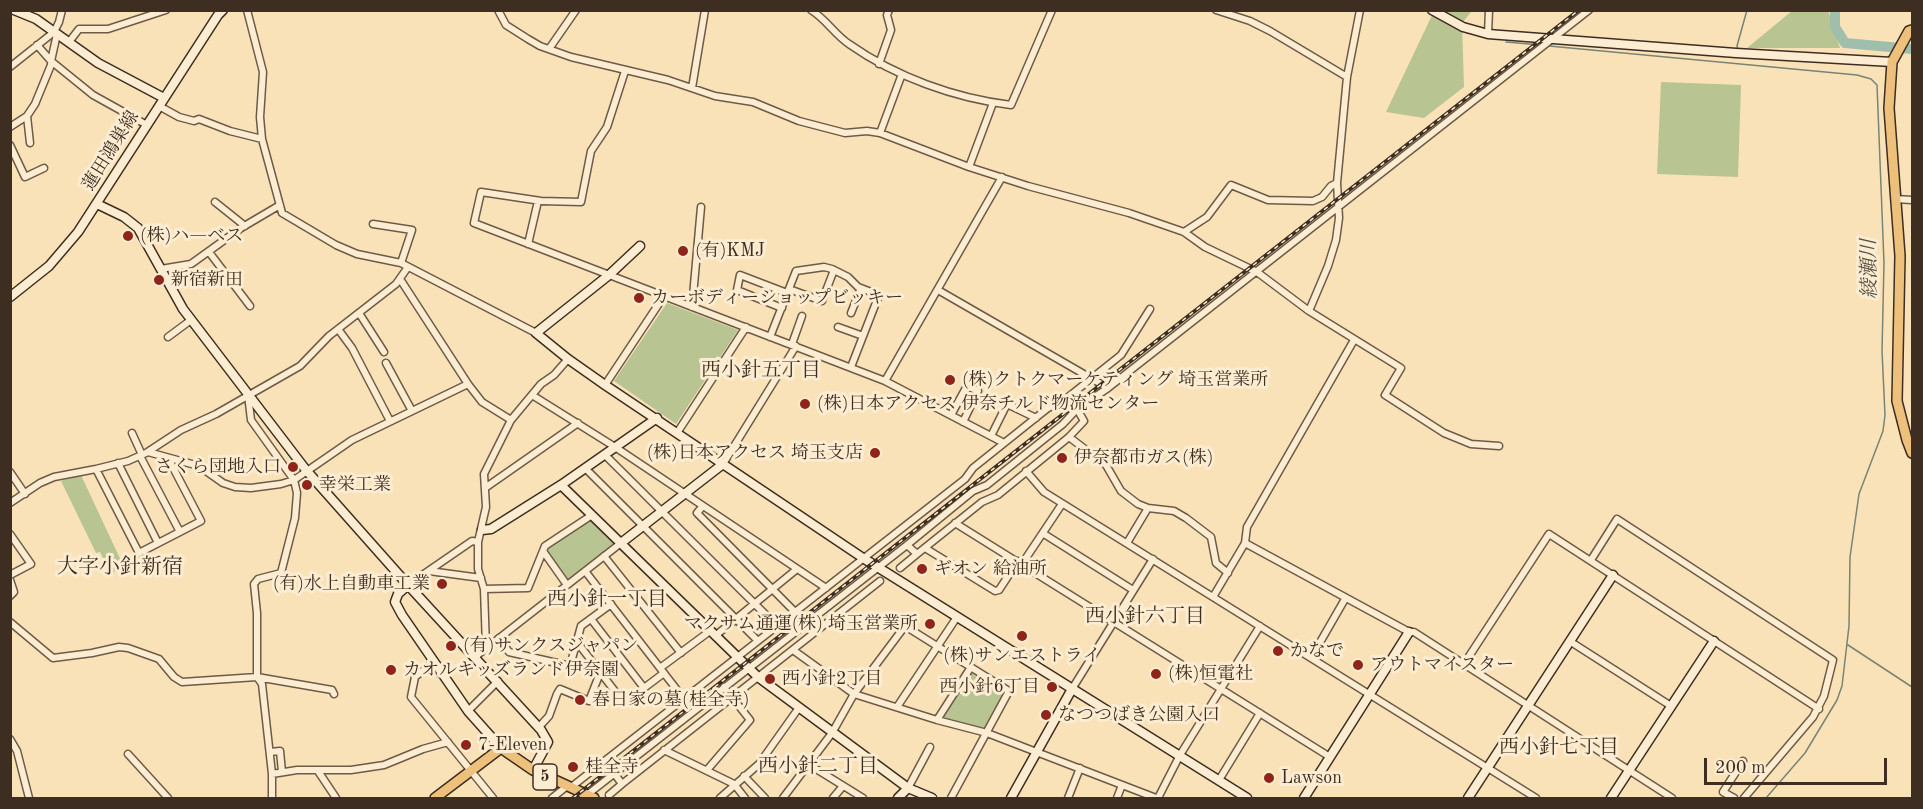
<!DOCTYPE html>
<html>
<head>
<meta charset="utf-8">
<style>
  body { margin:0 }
  #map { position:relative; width:1923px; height:809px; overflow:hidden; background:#fae2b8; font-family:"Old Standard TT",serif }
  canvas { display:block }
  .frame { position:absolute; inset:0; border:12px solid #3e2e21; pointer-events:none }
  .scale { position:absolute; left:1704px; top:758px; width:183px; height:27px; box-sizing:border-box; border:3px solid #3e2e21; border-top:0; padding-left:8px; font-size:18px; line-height:21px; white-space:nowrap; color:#3e2e21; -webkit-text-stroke:4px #fcecd1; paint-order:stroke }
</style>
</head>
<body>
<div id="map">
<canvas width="1923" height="809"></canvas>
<div class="frame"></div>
<div class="scale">200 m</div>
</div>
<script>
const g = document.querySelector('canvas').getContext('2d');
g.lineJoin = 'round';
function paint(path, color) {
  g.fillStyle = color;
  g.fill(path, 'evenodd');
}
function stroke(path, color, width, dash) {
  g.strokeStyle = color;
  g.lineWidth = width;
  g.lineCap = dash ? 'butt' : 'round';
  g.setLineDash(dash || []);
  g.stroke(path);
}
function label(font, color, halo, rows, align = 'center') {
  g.font = font + ' "Old Standard TT","Noto Serif JP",serif';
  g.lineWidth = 6;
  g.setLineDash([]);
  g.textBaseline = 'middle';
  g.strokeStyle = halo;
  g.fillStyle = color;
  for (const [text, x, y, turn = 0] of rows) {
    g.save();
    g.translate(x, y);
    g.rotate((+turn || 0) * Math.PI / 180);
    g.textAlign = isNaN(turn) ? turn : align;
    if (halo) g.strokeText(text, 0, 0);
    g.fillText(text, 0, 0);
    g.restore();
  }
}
paint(new Path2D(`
  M1828 10 1840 48H1747L1792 11Z
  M1434 11H1472L1462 23 1464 87 1424 118 1386 112Z
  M1661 82 1741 85 1738 177 1657 174Z
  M667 303 738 330 676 424 614 381Z
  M80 473 124 567 110 574 100 552 96 553 61 481Z
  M589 520 592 521 613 543V546L567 581 547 552 548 549Z
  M970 672H974L1005 691 1006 695 984 729 944 718 942 716Z`), '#b9c493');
stroke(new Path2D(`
  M1506 42 1541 45
  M1549 46 1857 75 1871 79 1877 85 1884 263 1882 351 1885 415 1883 431 1859 494 1850 557 1849 626 1842 686 1837 700 1805 753 1766 798
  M1738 50 1737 46 1747 10
  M1848 645 1912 687`), '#788474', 1.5);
stroke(new Path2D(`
  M1835 10V27L1845 43 1912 49`), '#9fbeab', 10);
const street = new Path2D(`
  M247 10 263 72 260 117 262 139 282 213 336 245 357 254 401 263 536 333
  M498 10 506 25 528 39 540 46 571 57 668 80 715 96 753 102 799 121 845 133 867 131 880 133 969 167 1028 186 1129 213 1184 232 1205 247 1257 272 1309 311 1401 368 1385 395 1444 433 1471 444 1499 446
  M811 10C826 19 835 35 849 44 896 77 954 98 1011 105L1052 10
  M1216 10 1250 21 1270 31 1347 77
  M57 34 51 61 93 95 147 125
  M1488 34 1489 10
  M69 42 79 29H108L166 10
  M549 49 576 10
  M879 64 891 30 887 15 889 10
  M10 67 54 32 59 22 62 10
  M625 71 607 127 591 151 581 202 541 201 481 192 474 223 885 381 1004 443
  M692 88 705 10
  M159 106 179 117 194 121 199 119 230 131 262 139
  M27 116 30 143
  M10 127 27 116 35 104 51 65V61L37 45
  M880 133 902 74
  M10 145 25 177 44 168
  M969 167 993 103
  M1895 199 1912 200
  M215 202 245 226
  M373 224 412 230 401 263
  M1184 232 1207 217 1231 185 1268 200 1313 201 1322 197 1331 186 1337 183
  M528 244 538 201
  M209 252 250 306
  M161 269 191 264 241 228 280 205
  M400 279 468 384
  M789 289 822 301 834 270
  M938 290 1108 388
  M692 307 701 207
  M782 308 737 290 740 275 787 293
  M1309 311 1328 266 1336 240 1339 218 1337 183 1347 77 1360 10
  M359 313 384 352
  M851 313 861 288
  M838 327 863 336
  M338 329 352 348 390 421
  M168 337 191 320
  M770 337 796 271 824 267 832 269 848 277 858 287 879 295 851 367
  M792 344 802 316
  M386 363 412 411
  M885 381 1002 177
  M605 385 664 296
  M248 395 251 420 294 480 297 493 295 518 281 573 258 579 254 584 257 613V677L262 684 272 774V798
  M532 395 615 447 826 588
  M951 415 967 386 978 391 963 422
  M132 433 142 455
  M677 433 746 327
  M991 436 1007 404 1036 418
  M1069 437 1106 465 1121 491 1138 504 1148 508 1174 511 1186 518 1211 537 1216 563 1228 573
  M148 452 199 466 223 483 235 487 251 488 281 484 294 480 352 440 468 384 482 402 511 420
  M605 455 777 626
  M140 456 180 532
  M118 463 158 543
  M723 464 796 346
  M585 468 758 641
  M96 469 139 553 201 521 168 458
  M1026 471 1044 492 1536 798
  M10 472 25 494
  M485 488 578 423
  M10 503 40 483 54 477 96 469 128 461 146 453 181 430 216 414 300 366 329 336 396 284 408 267
  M702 507 697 513 795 612
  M955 523 1330 757
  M10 534 31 564 10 575
  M1044 534 1133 590
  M1127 543 1148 508
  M1245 543 1409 632H1414L1672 798
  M907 545 917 554 982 502 998 495 1069 437 1084 421 1077 409
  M925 548 995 591 999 590 1018 561
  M543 551 567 585
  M604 556 681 653
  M1591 560 1617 519 1833 660 1824 696 1813 717 1744 798
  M1022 564 1062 504
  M900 568 917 554
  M429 571 481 578
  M585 571 684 699
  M10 580 14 592 10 596
  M408 585 472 541 478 542
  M484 589 528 588 545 546 592 515
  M1213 597 1245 543 1247 527 1354 340
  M591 619 644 688
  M10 622 53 658 92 653 119 647 128 648 159 659 174 677 182 682 257 677 332 690 334 694
  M715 636 797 569
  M499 638 509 652 570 666 581 626 611 604
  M577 642 624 703 664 673
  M1571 642 1671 706
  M486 647 484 589 478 569V542L486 507 484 474 511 420 541 384 554 375 568 359
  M793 650 854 694 937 720 987 733 1156 798
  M475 657 621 543
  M1311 658 1345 599
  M434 662 415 677 411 697 493 798
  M1464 664 1549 534 1819 709
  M660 668 710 631
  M1072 689 1153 559
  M897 707 957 617
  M468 711 498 681
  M937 720 971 667
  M539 727 549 716 557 694 560 689 589 701 600 673
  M10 739 17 751 29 798
  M664 750 734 784 745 798
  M270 752 280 751 282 772
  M128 754 168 798
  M808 764 863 798
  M707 770 750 720 724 687
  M318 771 336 798
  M614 773 622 784 880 581
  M272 774 297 770H351L384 765 423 749 448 742
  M744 776 765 798
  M1219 780 1260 713
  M570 788 965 479 973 468 1048 408 1062 402 1121 355 1150 309
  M908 788 930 747
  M609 795 622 784
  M552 798 566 787
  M583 798 907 545 973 491 987 485 1063 424 1077 409 1108 388 1589 10
  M720 798 759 764 798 709
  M783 798 832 733 854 694 905 626 1009 691 951 798
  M833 798 843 786
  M1068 798 1080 768
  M1117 798 1122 785
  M1158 798 1180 755 1260 626
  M1734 798 1723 792 1743 761`);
const secondary = new Path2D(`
  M14 10 36 19 98 63 164 98
  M1432 10 1463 27 1488 34 1736 53 1892 62
  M97 204 124 217 138 228 183 309 306 470 408 585 541 730 548 742 533 770
  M640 246 609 275 536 333 568 359 605 385 863 558 1247 798
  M10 297 49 266 78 232 218 15 223 10
  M561 485 758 677 908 788
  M482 530 491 529 561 485 657 418
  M621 543 723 464
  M408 585 398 594 395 602 402 615 468 711 501 748
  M898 798 908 788 932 798
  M1011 798 1072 689
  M1304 798 1409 632
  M1468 798 1613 575
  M1611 798 1714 641`);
const primary = new Path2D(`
  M1912 30 1909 31 1892 62 1889 108 1900 256 1897 401 1907 440 1912 453
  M435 798 501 748 533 770 594 798`);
stroke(street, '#6d5b47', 9);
stroke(secondary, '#3e2e21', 11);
stroke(primary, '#3e2e21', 12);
stroke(street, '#fcecd1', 6);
stroke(secondary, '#fcecd1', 8);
stroke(primary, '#edc17c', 9);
const rail = new Path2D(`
  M573 798 1579 10`);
stroke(rail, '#3e2e21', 4);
stroke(rail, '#fcecd1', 1.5, [4.5]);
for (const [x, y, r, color] of [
  [128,236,6,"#8f2418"],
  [683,251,6,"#8f2418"],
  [159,280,6,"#8f2418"],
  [639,298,6,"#8f2418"],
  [950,380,6,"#8f2418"],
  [805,404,6,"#8f2418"],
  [875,453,6,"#8f2418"],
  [1062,458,6,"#8f2418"],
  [293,467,6,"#8f2418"],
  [307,485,6,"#8f2418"],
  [922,569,6,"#8f2418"],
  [442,584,6,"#8f2418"],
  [930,624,6,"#8f2418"],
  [1022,636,6,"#8f2418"],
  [451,646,6,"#8f2418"],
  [1278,651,6,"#8f2418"],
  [1358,665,6,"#8f2418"],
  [391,670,6,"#8f2418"],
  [1156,674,6,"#8f2418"],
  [770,679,6,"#8f2418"],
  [1052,687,6,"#8f2418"],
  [580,700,6,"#8f2418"],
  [1046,715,6,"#8f2418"],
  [466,745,6,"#8f2418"],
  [573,767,6,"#8f2418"],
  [1269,778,6,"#8f2418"]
]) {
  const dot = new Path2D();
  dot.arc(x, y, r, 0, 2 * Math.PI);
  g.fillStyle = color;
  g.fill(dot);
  stroke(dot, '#fcecd1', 2);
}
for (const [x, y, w] of [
  [545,777,24]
]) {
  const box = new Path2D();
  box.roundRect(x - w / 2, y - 13, w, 26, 4.5);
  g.fillStyle = '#fcecd1';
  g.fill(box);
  stroke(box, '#3e2e21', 1.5);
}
label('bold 16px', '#3e2e21', null, [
  ["5",545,777]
]);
label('18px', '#3e2e21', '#fcecd1', [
  ["蓮田鴻巣線",111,151,-58]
]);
label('18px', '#3e2e21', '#fcecd1', [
  ["(株)ハ―ベス",140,236],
  ["(有)KMJ",695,251],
  ["新宿新田",171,280],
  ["カーボディーショップビッキー",651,298],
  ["(株)クトクマーケティング 埼玉営業所",962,380],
  ["(株)日本アクセス 伊奈チルド物流センター",817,404],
  ["(株)日本アクセス 埼玉支店",863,453,"right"],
  ["伊奈都市ガス(株)",1074,458],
  ["さくら団地入口",281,467,"right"],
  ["幸栄工業",319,485],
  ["ギオン 給油所",934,569],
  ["(有)水上自動車工業",430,584,"right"],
  ["マクサム通運(株) 埼玉営業所",918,624,"right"],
  ["(有)サンクスジャパン",463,646],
  ["かなで",1290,651],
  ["(株)サンエストライ",1022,656,"center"],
  ["アウトマイスター",1370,665],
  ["カオルキッズランド伊奈園",403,670],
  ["(株)恒電社",1168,674],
  ["西小針2丁目",782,679],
  ["西小針6丁目",1040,687,"right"],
  ["春日家の墓(桂全寺)",592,700],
  ["なつつばき公園入口",1058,715],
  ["7-Eleven",478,745],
  ["桂全寺",585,767],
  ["Lawson",1281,778]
], 'left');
label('italic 20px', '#565244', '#fcecd1', [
  ["綾瀬川",1870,269,-91]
]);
label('20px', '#3e2e21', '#fcecd1', [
  ["西小針五丁目",761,371],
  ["西小針一丁目",607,600],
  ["西小針六丁目",1145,617],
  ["西小針七丁目",1559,748],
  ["西小針二丁目",818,767]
]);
label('21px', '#3e2e21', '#fcecd1', [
  ["大字小針新宿",120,567]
]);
</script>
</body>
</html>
